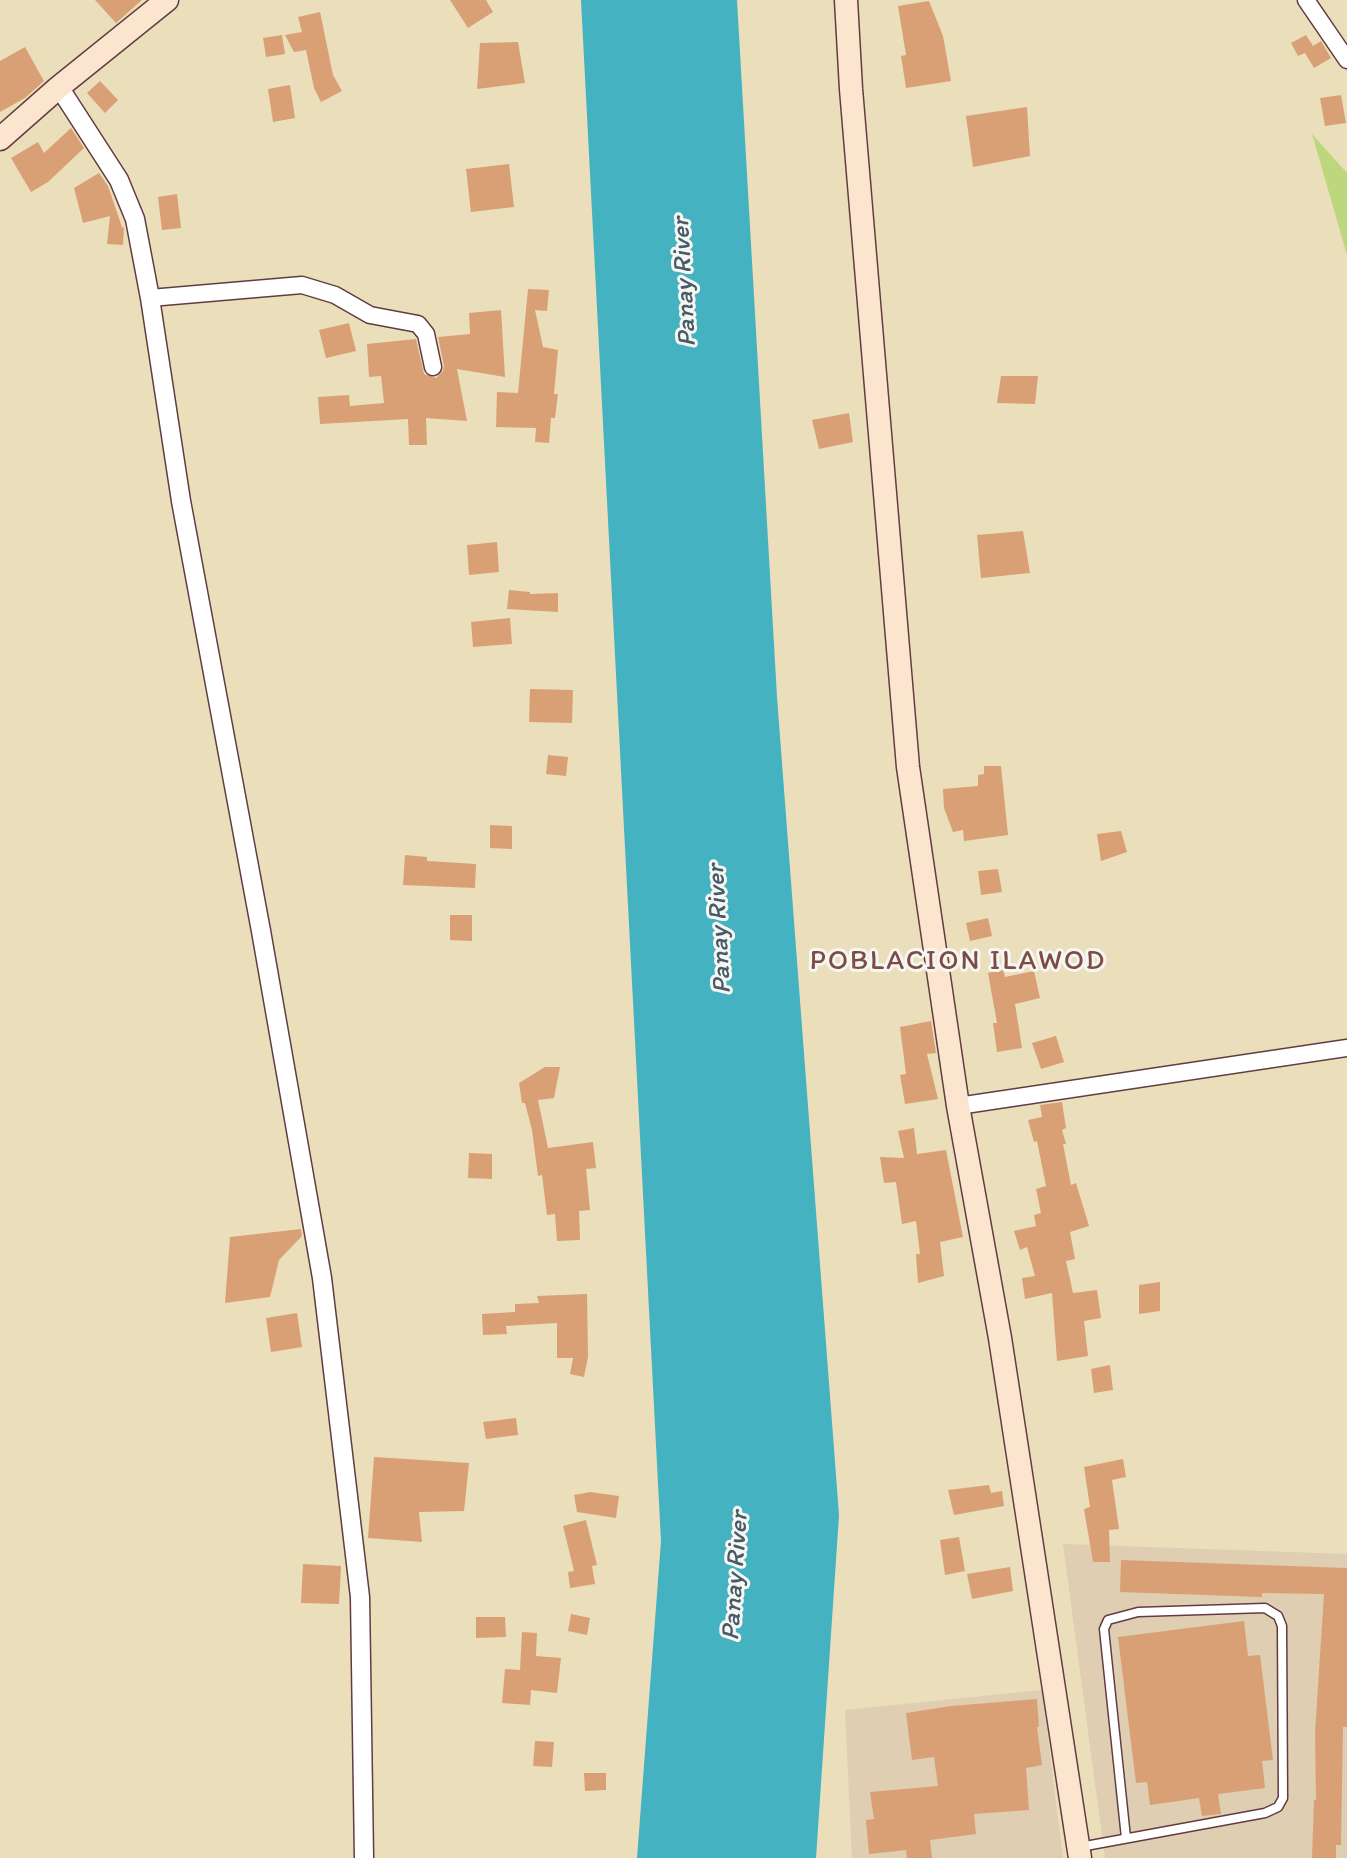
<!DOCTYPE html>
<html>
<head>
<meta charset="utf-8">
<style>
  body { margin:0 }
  canvas { display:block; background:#eadebb }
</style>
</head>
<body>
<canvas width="1347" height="1858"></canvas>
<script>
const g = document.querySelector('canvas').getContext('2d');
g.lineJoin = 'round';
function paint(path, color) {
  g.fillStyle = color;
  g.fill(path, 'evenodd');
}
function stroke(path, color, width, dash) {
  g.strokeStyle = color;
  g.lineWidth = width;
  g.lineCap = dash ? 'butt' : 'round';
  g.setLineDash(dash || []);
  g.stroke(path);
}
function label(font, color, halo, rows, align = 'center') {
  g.font = font + ' Itim,sans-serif';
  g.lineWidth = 6;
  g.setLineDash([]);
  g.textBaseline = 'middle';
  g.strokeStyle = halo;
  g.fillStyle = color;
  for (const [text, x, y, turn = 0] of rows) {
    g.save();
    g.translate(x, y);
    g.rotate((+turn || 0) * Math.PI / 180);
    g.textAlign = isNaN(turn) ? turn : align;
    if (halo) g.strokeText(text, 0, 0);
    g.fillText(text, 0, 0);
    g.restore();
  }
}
paint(new Path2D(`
  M1063 1544 1347 1554V1858H1105Z
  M1042 1690 1063 1858H852L845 1710Z`), '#dfceb1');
paint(new Path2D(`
  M1312 134 1347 173V255Z`), '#bcd77d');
paint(new Path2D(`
  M581 0H737L777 697 839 1515 816 1858H637L661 1541Z`), '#44b2c0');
paint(new Path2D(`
  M95 0H142L116 23Z
  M450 0H486L493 12 468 28Z
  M929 1 943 36 951 81 906 88 901 56 906 55 898 6Z
  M320 12 333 75 342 91 321 102 314 88 306 50 294 52 285 35 302 32 298 17Z
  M282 35 285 54 266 57 263 38Z
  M1306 35 1313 46 1321 41 1331 58 1314 68 1305 53 1298 56 1291 43Z
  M518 42 525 83 477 89 480 43Z
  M25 47 44 81 25 98 0 112V61Z
  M100 81 118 100 105 113 87 93Z
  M290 85 295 118 273 122 268 89Z
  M1341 95 1346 123 1325 126 1320 98Z
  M1027 107 1030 156 973 167 966 116Z
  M71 128 84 148 48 182 31 192 11 158 38 142 44 153Z
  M509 164 514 207 471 212 466 169Z
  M99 173 108 186 122 227 124 228 123 245 107 244 110 216 83 223 74 188Z
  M177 194 181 228 162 230 158 197Z
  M528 289 549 290 547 311 535 310 543 347 558 350 554 394H558L555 418H551L549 443 535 442 536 428 496 427 497 392 518 393Z
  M501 310 505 377 457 369 467 421 426 418 427 445H409L408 419 320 424 318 397 349 395 350 406 384 403 381 376 369 377 367 344 416 339 424 374 436 378 443 371 444 366 438 337 470 334 469 313Z
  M349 323 356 351 326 358 319 330Z
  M1001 376H1038L1035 404 997 403Z
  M849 413 853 442 819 449 812 420Z
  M1023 531 1030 573 981 578 977 535Z
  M497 542 499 572 469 575 467 545Z
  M509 590 530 592V594L558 593V612L507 609Z
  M510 618 512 644 473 647 471 622Z
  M530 689 573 690 572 723 529 722Z
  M548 755 568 757 566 776 546 774Z
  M984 766H1001L1008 835 964 841 963 830 953 832 944 808 943 789 978 786V775L984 774Z
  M490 825 512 826V849L490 848Z
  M1121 831 1127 852 1101 861 1097 834Z
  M405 855 427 857V861L476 864 475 888 403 885Z
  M998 869 1002 892 981 895 978 871Z
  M450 915H472V941L450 940Z
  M988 918 992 936 970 941 966 923Z
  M1003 969 1005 977 1034 971 1040 998 1015 1004 1022 1048 997 1052 993 1023H997L988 973Z
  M931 1021 936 1053 927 1054 938 1099 905 1104 900 1075 906 1074 900 1027Z
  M1056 1036 1064 1062 1041 1069 1032 1043Z
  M545 1067H560L554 1098 538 1100 548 1148 593 1142 596 1168 586 1169 590 1210 579 1211 580 1240 557 1241 555 1214 547 1215 542 1175 538 1176 532 1130 525 1103H522L519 1083Z
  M1062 1102 1066 1128 1062 1130 1066 1144H1063L1071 1185 1076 1183 1089 1226 1070 1232 1075 1259 1066 1261 1073 1293 1097 1290 1101 1318 1084 1321 1088 1356 1057 1361 1052 1293 1025 1299 1022 1278 1035 1276 1027 1247 1020 1250 1014 1231 1036 1226 1034 1215 1041 1213 1036 1189 1046 1186 1037 1141 1034 1142 1028 1120 1042 1117 1040 1105Z
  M914 1128 917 1154 946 1150 963 1237 940 1242 944 1276 918 1283 916 1254H920L916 1221 902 1224 896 1182 884 1183 880 1157 904 1158 898 1131Z
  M469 1153 492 1154V1179L468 1178Z
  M301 1229 302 1236 279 1260 270 1297 225 1303 230 1237Z
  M1160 1282V1311L1139 1314V1285Z
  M587 1294 588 1357 584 1377 570 1374 573 1358H557V1323L506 1326 507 1334 483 1335 482 1314 515 1312V1304L539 1303 537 1296Z
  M297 1313 302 1347 271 1352 266 1318Z
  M1110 1365 1113 1390 1094 1393 1091 1369Z
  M516 1418 518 1435 486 1439 483 1422Z
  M374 1457 469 1463 464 1511 419 1512 422 1542 368 1538Z
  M1123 1459 1126 1477 1112 1480 1119 1529 1109 1530 1110 1562H1093L1084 1509 1090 1507 1084 1467Z
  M989 1485 991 1493 1002 1491 1004 1506 954 1515 948 1490Z
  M590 1492 619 1496 616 1518 577 1512 574 1495Z
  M586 1520 597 1565 592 1566 595 1584 570 1588 568 1572 574 1571 563 1526Z
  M959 1537 965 1571 945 1575 940 1540Z
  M1121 1560 1347 1568V1727H1343L1341 1845H1336V1858H1312L1314 1800H1316L1315 1733 1324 1594 1262 1593V1597L1120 1592Z
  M303 1564 341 1566 339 1604 301 1603Z
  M1010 1567 1013 1591 972 1599 967 1574Z
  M571 1614 590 1618 587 1635 568 1631Z
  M476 1617H505L506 1637 476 1638Z
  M1244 1621 1248 1656 1260 1655 1273 1760 1262 1761 1265 1788 1218 1794 1221 1814 1202 1816 1199 1798 1150 1805 1147 1782 1136 1783 1118 1637Z
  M522 1632 537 1633 536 1656 561 1658 557 1693 531 1690 530 1705 502 1703 505 1669 520 1670Z
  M1037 1699 1039 1727H1037L1042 1765 1026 1768 1029 1810 974 1814 976 1834 930 1840 932 1858H907L906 1850 869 1854 866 1820 874 1819 870 1792 938 1786 934 1757 912 1760 906 1713 951 1706Z
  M535 1741 554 1742 552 1767 533 1766Z
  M584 1773H606V1790L585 1791Z`), '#d9a076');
const service = new Path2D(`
  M1080 1847 1265 1813 1278 1807 1283 1798 1282 1626 1278 1616 1265 1608 1138 1612 1108 1620 1104 1629 1126 1838`);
const minor = new Path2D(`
  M1306 0 1347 60
  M150 298 302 285 335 295 370 315 418 324 426 334 433 367
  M958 1106 1347 1048`);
const tertiary = new Path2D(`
  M59 87 119 180 135 219 150 298 181 501 261 931 322 1278 360 1597 364 1858`);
const secondary = new Path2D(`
  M846 0 851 89 908 767 958 1106 1000 1338 1080 1858
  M0 139 59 87 167 0`);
stroke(service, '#623c41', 11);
stroke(minor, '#623c41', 19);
stroke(tertiary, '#623c41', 21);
stroke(secondary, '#623c41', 25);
stroke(service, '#fff', 8);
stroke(minor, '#fff', 16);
stroke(tertiary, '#fff', 18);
stroke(secondary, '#fce5cf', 22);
label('italic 26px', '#485a67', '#f6f6f2', [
  ["Panay River",685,282,-93],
  ["Panay River",720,929,-93],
  ["Panay River",736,1576,-86]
]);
g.letterSpacing = '2px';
label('28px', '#7c4c45', '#f6f6f2', [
  ["POBLACION ILAWOD",958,962]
]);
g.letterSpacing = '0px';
</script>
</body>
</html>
